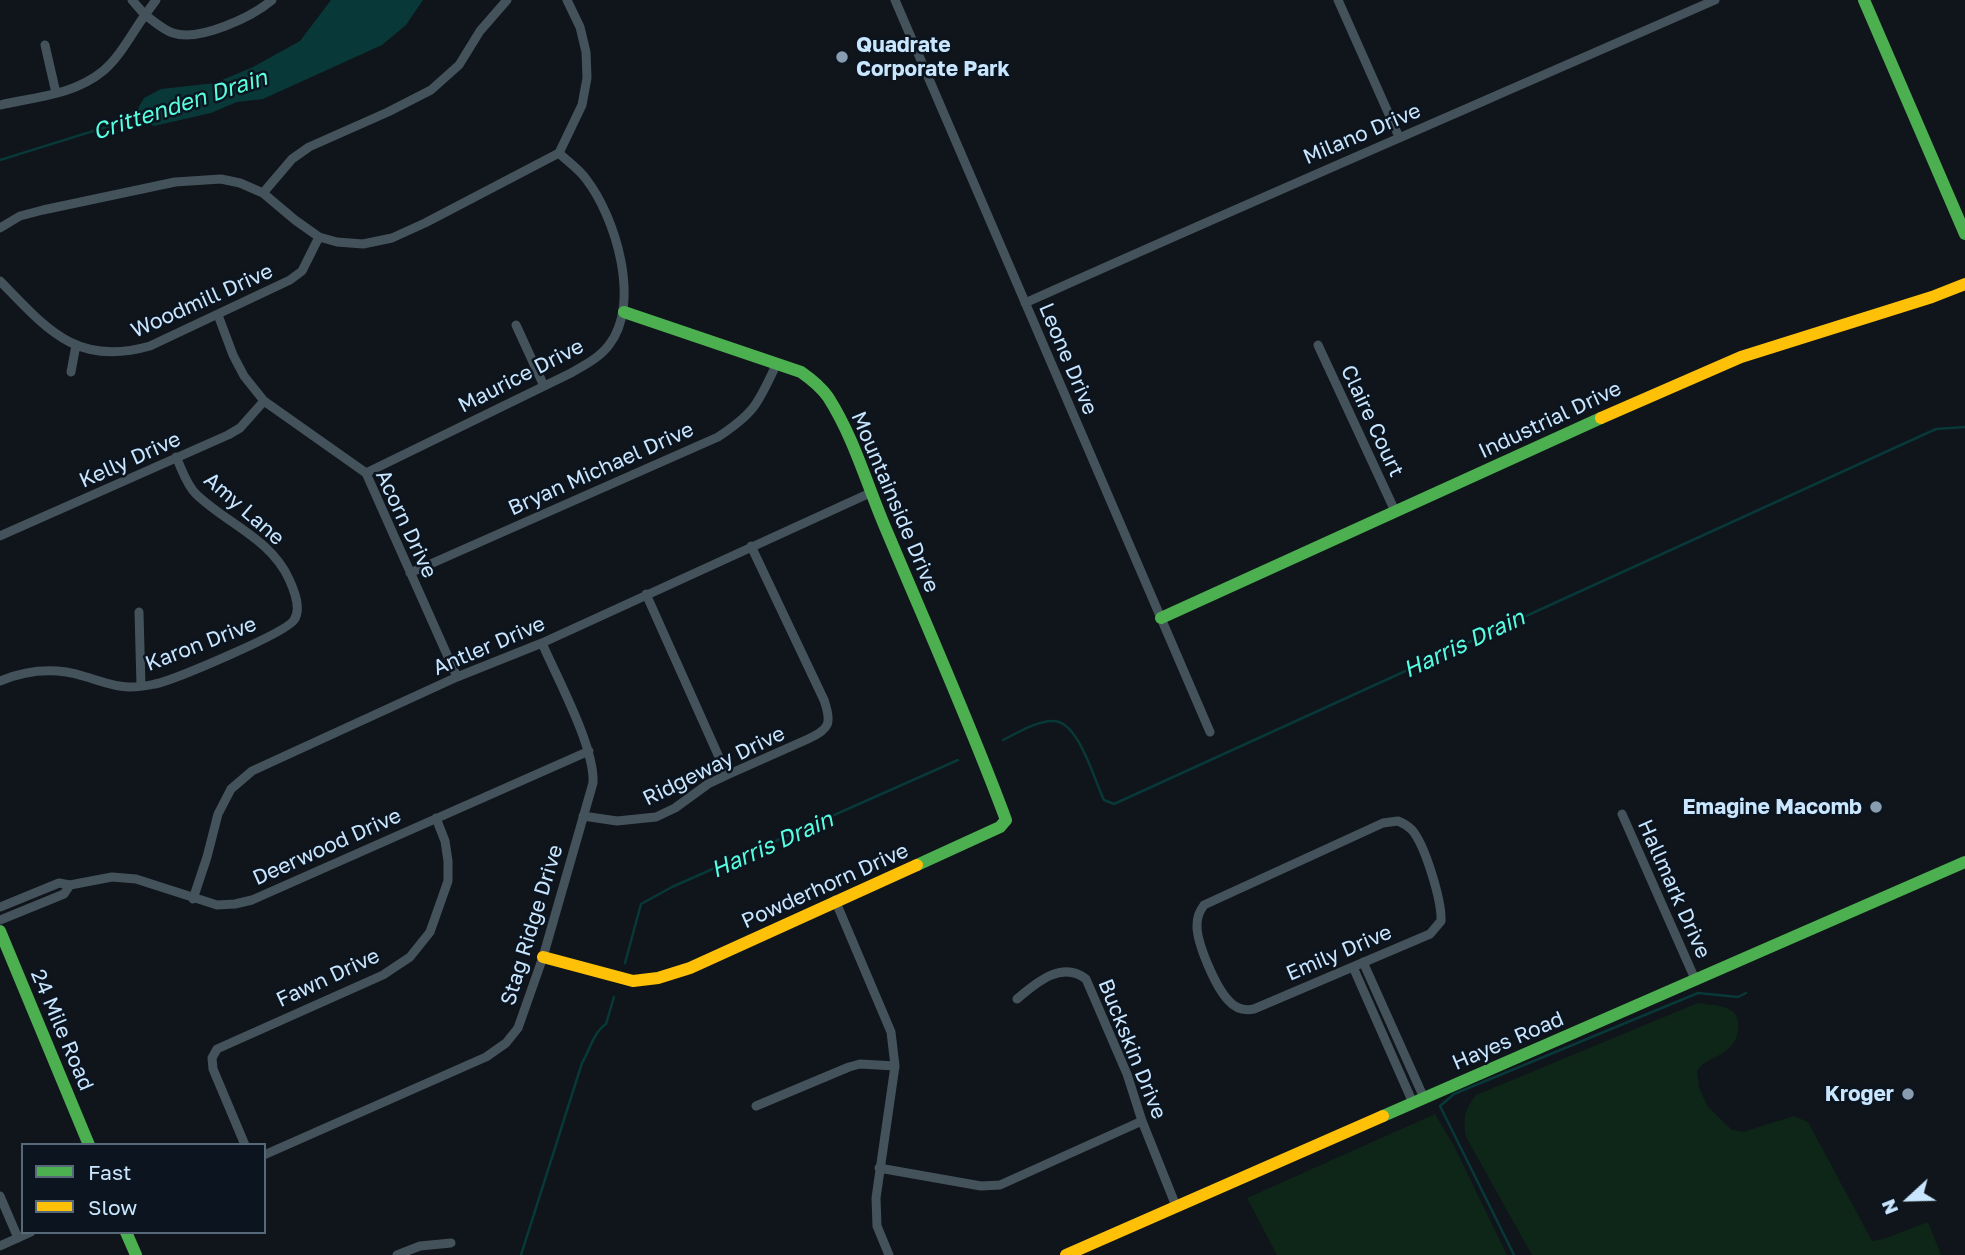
<!DOCTYPE html>
<html>
<head>
<meta charset="utf-8">
<style>
  body { margin:0 }
  #map { position:relative; width:1965px; height:1255px; overflow:hidden; background:#0f151a; font-family:"Golos Text",sans-serif }
  canvas { display:block }
  .legend { position:absolute; left:21px; top:1143px; width:245px; height:91px; box-sizing:border-box; background:#0b141f; border:2px solid #576879; margin:0; padding:9px 12px; list-style:none; font-size:21px; color:#c9e6ff }
  .legend li { display:flex; align-items:center; gap:14px; height:35px }
  .legend b { width:35px; border:2px solid #576879 }
  .north { position:absolute; left:1874px; top:1164px; width:70px; height:70px; -webkit-text-stroke:5px #0b141f; paint-order:stroke; rotate:248deg; font-size:19px; font-weight:700; line-height:28px; text-align:center; color:#c9e6ff }
  .north::after { content:''; display:block; margin:auto; width:24px; height:32px; background:#c9e6ff; clip-path:polygon(50% 0,100% 100%,50% 72%,0 100%) }
</style>
</head>
<body>
<div id="map">
<canvas width="1965" height="1255"></canvas>
<ul class="legend">
<li><b style="height:9px;background:#4caf50"></b>Fast</li>
<li><b style="height:9px;background:#ffc107"></b>Slow</li>
</ul>
<div class="north">N</div>
</div>
<script>
const g = document.querySelector('canvas').getContext('2d');
g.lineJoin = 'round';
function paint(path, color) {
  g.fillStyle = color;
  g.fill(path, 'evenodd');
}
function stroke(path, color, width, dash) {
  g.strokeStyle = color;
  g.lineWidth = width;
  g.lineCap = dash ? 'butt' : 'round';
  g.setLineDash(dash || []);
  g.stroke(path);
}
function label(font, color, halo, rows, align = 'center') {
  g.font = font + ' "Golos Text",sans-serif';
  g.lineWidth = 5;
  g.setLineDash([]);
  g.textBaseline = 'middle';
  g.strokeStyle = halo;
  g.fillStyle = color;
  for (const [text, x, y, turn = 0] of rows) {
    g.save();
    g.translate(x, y);
    g.rotate((+turn || 0) * Math.PI / 180);
    g.textAlign = isNaN(turn) ? turn : align;
    if (halo) g.strokeText(text, 0, 0);
    g.fillText(text, 0, 0);
    g.restore();
  }
}
paint(new Path2D(`
  M1698 1003C1716 1006 1742 1004 1738 1030 1736 1039 1735 1043 1728 1049 1717 1059 1706 1058 1697 1071L1699 1088 1708 1107 1732 1130 1743 1132 1794 1116 1808 1122 1872 1241 1883 1239 1928 1222 1941 1255H1532L1466 1137C1463 1119 1464 1110 1476 1095Z
  M1435 1114 1454 1146 1507 1255H1277L1247 1198Z`), '#0e2617');
paint(new Path2D(`
  M331 0H423L406 25 382 45 263 99 237 102 211 113 154 126 132 119 144 98 161 89 215 83 253 67 300 41Z`), '#083838');
stroke(new Path2D(`
  M0 160 132 119
  M1003 740C1017 733 1038 720 1054 721 1079 722 1094 780 1104 800L1114 804 1936 429 1965 427
  M625 963 641 904 672 887 958 760
  M521 1255 582 1063C590 1050 593 1033 606 1024L614 997
  M1514 1255 1440 1106 1454 1094 1698 993 1738 997 1746 993`), '#083838', 2.5);
stroke(new Path2D(`
  M156 0 145 15C154 21 163 30 173 33 199 42 252 17 272 0
  M895 0 1210 732
  M1338 0 1399 137
  M45 45 56 93
  M0 105C35 97 74 95 103 71 120 57 132 33 145 15L132 0
  M263 193 292 159 309 147 388 112 431 90 459 65 480 31 507 0
  M0 228 20 216 43 210 175 182 221 179 240 183 263 193 295 220 319 237 337 242 363 244 392 238 425 223 559 153 582 105 587 78 586 52 580 27 567 0
  M0 281C47 329 76 367 150 346L290 280 302 271 319 237
  M1025 303C1254 200 1485 101 1715 0
  M218 315 233 355 244 376 264 401 366 473 457 677
  M516 325 544 386
  M1318 345 1395 511
  M71 372 76 345
  M366 473 571 373C585 365 599 358 609 345 642 303 615 216 586 179 579 169 567 161 559 153
  M0 536 228 435 240 428 264 401
  M410 573 718 437C756 412 758 403 777 363
  M646 594 727 775
  M139 612 141 686
  M0 681C27 670 54 667 83 676 98 680 113 687 129 687 137 687 147 686 155 684 174 680 286 633 294 620 302 609 294 590 289 579 270 538 227 524 196 494 186 484 182 469 176 457
  M1622 814 1695 979
  M583 816 617 821 656 817 675 808 708 784 727 775 808 739C830 729 832 723 824 700L751 546
  M1398 821C1403 823 1408 826 1412 830 1425 845 1442 901 1441 921L1430 934 1254 1009C1244 1011 1236 1009 1229 1001 1216 988 1197 944 1197 926 1197 917 1199 912 1204 905L1383 823Z
  M193 899 207 857 218 814 231 789 252 771 457 677 542 643 870 493
  M835 900 891 1032 895 1066 876 1198 877 1226 889 1255
  M0 907 59 883 70 885 112 877 136 879 217 905 235 904 252 900 589 751
  M0 920 64 894 70 885
  M1363 962 1424 1098
  M1353 967 1413 1103
  M1017 999C1036 983 1062 960 1086 979L1127 1074 1142 1121 1176 1206
  M756 1106 849 1067 860 1064 895 1066
  M245 1145 213 1069 212 1058 217 1049 383 975 410 957 430 932 448 881V861L445 841 436 818
  M264 1155 486 1057 506 1043 518 1028 543 957 593 783C595 747 557 678 542 643
  M879 1168 981 1186 1000 1185 1142 1121
  M0 1196 18 1238
  M0 1246 31 1232
  M397 1255 420 1246 451 1243`), '#44525b', 9);
stroke(new Path2D(`
  M1864 0 1965 234
  M624 312 801 372C811 379 821 387 828 397 855 439 868 489 888 534 928 629 970 723 1006 820L1000 827 917 865
  M1161 618 1601 418
  M0 931 89 1145
  M1383 1116 1965 862
  M126 1232 136 1255`), '#4caf50', 12);
stroke(new Path2D(`
  M1601 418 1741 357 1932 297 1965 284
  M543 957 633 981 658 978 690 968 917 865
  M1066 1255 1383 1116`), '#ffc107', 12);
for (const [x, y, r, color] of [
  [842,57,7,"#889daf"],
  [1876,807,7,"#889daf"],
  [1908,1094,7,"#889daf"]
]) {
  const dot = new Path2D();
  dot.arc(x, y, r, 0, 2 * Math.PI);
  g.fillStyle = color;
  g.fill(dot);
  stroke(dot, '#0b141f', 2.5);
}
label('bold 21px', '#c9e6ff', '#0b141f', [
  ["Quadrate",856,45,"left"],
  ["Corporate Park",856,69,"left"],
  ["Emagine Macomb",1862,807],
  ["Kroger",1894,1094]
], 'right');
label('21px', '#c9e6ff', '#0b141f', [
  ["Milano Drive",1362,134,-23],
  ["Woodmill Drive",202,301,-24],
  ["Leone Drive",1068,359,67],
  ["Maurice Drive",521,376,-27],
  ["Industrial Drive",1550,420,-25],
  ["Claire Court",1372,421,65],
  ["Kelly Drive",130,460,-24],
  ["Bryan Michael Drive",601,469,-24],
  ["Mountainside Drive",895,502,67],
  ["Amy Lane",244,509,41],
  ["Acorn Drive",406,524,65],
  ["Karon Drive",201,644,-21],
  ["Antler Drive",489,646,-23],
  ["Ridgeway Drive",714,766,-26],
  ["Deerwood Drive",327,847,-24],
  ["Powderhorn Drive",825,886,-24],
  ["Hallmark Drive",1674,889,66],
  ["Stag Ridge Drive",532,925,-73],
  ["Emily Drive",1339,953,-23],
  ["Fawn Drive",328,978,-25],
  ["24 Mile Road",62,1030,67],
  ["Hayes Road",1508,1041,-23],
  ["Buckskin Drive",1132,1049,68]
]);
label('italic 23px', '#57ffdf', '#0b141f', [
  ["Crittenden Drain",180,105,-18],
  ["Harris Drain",1464,644,-25],
  ["Harris Drain",772,845,-24]
]);
</script>
</body>
</html>
